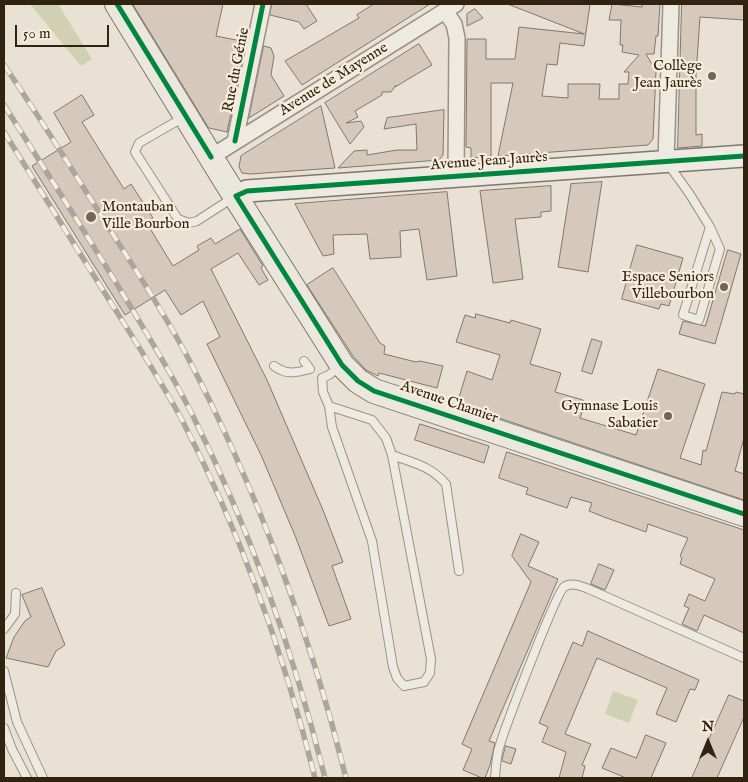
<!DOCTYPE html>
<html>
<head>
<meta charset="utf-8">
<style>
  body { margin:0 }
  #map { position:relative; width:748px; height:782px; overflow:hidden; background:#e9e1d4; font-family:"IM FELL English",serif }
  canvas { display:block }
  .frame { position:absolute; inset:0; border:5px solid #322311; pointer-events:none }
  .north { position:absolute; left:683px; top:717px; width:50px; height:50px; -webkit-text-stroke:4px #f7eddd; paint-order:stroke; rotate:0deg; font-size:14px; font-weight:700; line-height:20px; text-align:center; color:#322311 }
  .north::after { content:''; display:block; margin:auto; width:18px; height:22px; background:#322311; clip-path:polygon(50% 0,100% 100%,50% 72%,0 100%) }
  .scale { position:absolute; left:15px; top:25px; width:94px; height:22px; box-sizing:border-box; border:2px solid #322311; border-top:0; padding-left:6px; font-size:15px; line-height:18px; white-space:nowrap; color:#322311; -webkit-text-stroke:4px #f7eddd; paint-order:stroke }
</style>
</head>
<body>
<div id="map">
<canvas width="748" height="782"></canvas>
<div class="frame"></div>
<div class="north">N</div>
<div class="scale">50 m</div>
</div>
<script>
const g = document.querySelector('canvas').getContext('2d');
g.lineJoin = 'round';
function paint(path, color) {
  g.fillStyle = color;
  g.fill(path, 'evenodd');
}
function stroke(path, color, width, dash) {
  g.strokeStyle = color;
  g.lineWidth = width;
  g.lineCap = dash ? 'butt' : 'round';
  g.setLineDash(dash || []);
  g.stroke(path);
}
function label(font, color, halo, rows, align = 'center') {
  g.font = font + ' "IM FELL English",serif';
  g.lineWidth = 4.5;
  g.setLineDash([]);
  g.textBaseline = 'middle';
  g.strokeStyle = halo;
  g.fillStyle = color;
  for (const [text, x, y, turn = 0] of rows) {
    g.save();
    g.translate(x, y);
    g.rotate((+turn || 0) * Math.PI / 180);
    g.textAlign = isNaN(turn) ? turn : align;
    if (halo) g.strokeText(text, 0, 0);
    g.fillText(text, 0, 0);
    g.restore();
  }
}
paint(new Path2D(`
  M30 4H58L92 59 81 66Z
  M613 691 638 700 629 723 605 714Z`), '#d0d0b2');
const building = new Path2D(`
  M133 4H223L216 36 246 42 227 132 209 128Z
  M272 4H306L317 21 304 29 299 22 270 15Z
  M374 4H430L302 85 285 61 359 18 357 15Z
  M508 4H590L584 46 560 43 557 65 547 64 542 96 568 98V84H600L599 99H619V84H628L629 72H624L639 55 622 52 623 45H620L621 20H609L612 4 642 7V4H660L658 36H656L654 54H646L656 71 653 139 648 145 498 156 513 83H491V156L471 158V148L466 147 467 39H486V59H515L519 27 584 34Z
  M682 4H744V20L700 17 696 75V135L702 134V146L678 148Z
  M475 9 483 18 467 26V14Z
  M419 44 432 65 395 87 396 85 391 92H382V95L355 111 358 117 346 123 361 121 364 127 350 144 325 103Z
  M264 46 271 48 274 56 271 75 284 96 249 118Z
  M82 95 94 115 82 122 124 189 131 184 153 218 146 222 173 266 199 250 197 246 211 238 215 244 240 229 263 266 261 268 268 280 259 285 238 253 211 269 267 380 323 510 343 562 332 566 351 619 329 626 296 538 261 455 207 344 220 337 203 301 181 315 165 290 125 315 32 166 71 142 54 113Z
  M321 106 335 168 250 174 242 173 239 167 241 156Z
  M444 110 443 155 439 160 338 168 354 151 367 150V155L397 150H417L416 124 384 129 387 118Z
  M602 182 588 272 558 267 571 184Z
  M551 186V211L541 212V217L515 219 523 279 493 283 480 191Z
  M447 192 457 276 427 280 419 229 400 231 401 257 370 259 367 234 333 235 334 254 323 256 295 204Z
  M637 245 683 258 669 306 661 304 659 309 622 299Z
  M728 250 741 254 715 344 679 334 683 321 705 326Z
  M333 268 380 343 385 346 384 354 416 362 420 361 443 366 437 388 379 373 378 376 366 370 353 356 307 285Z
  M476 314 510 323 511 320 541 329 530 364 561 373 555 392 583 400 585 404 580 418 636 435 658 369 705 384 680 458 701 465 703 450 706 451 722 392 735 394 736 392 744 394V438L735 471 744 474V500L457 404 467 371 492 380 500 355 456 342 465 315 475 318Z
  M592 339 602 342 592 374 582 371Z
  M420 424 489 446 484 463 415 440Z
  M507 452 744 530V633L704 615 697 631 682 624 689 608 684 606 689 594 705 601 715 579 680 564 682 558 680 556 688 538 648 524 646 532 604 517 589 511 592 503 571 497 567 508 526 494 528 488 499 478Z
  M521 534 539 542 528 566 558 579 489 741 495 743 490 765 485 778H482L463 770 472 749 462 744 531 582 512 556Z
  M599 564 614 570 605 590 591 584Z
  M42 588 65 645 56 651 48 667 6 658 14 637 25 621 31 617 22 595Z
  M588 631 699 680 695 690 690 689 676 722 656 714 667 688 597 658 565 734 591 744 582 765 585 766 582 778H559L566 752 542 742 548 727 539 723 573 642 582 646Z
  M729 695 744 701V717L717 778H692Z
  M646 735 666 743 651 778H626L602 768 611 748 636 758Z
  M506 746 516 749 511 764 502 761Z`);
paint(building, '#d7c8bc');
stroke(building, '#7e786f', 1);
const lane = new Path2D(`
  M184 117 139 143 135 152 178 219 189 223 197 221 234 197
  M668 164 689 193 710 227
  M710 227 720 249 699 320 683 315Z
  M274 366C286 375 295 373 310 369L304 361
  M329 406 332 427 372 541 393 667 397 678 404 686 424 682 430 673 431 659 392 455 386 438 372 420 329 406 323 392 322 378 329 375 340 366
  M392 455C413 463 431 466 446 484L459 571
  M4 629 15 614 16 593
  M4 671 17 722 43 778
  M4 728 12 749 27 778
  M495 778C496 768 496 758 499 748 504 730 556 593 564 587 574 580 590 590 600 594L744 658`);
const street = new Path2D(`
  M445 11 454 24 457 38 456 177
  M235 141 263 4
  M211 157 456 4
  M666 161 671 4`);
const secondary = new Path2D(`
  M236 196 247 191 744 156`);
const primary = new Path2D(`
  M117 4 225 180 342 365 358 381 374 391 744 514`);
stroke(lane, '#999289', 10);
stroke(street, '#999289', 18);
stroke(secondary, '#7e786f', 24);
stroke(primary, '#7e786f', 26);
stroke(lane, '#eeeae2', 8);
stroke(street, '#eeeae2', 15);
stroke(secondary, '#eeeae2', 21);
stroke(primary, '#ebe6de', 24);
const rail = new Path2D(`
  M4 65C39 116 71 168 104 220 132 265 162 309 187 356 256 487 311 635 346 778
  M4 105C47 173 91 241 132 309 153 344 174 378 192 414 250 530 294 653 325 778
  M4 132C38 187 72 241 106 295 132 336 158 376 181 418 240 531 284 654 315 778`);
stroke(rail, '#aaa59e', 5.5);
stroke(rail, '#f7eddd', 4, [11]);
stroke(new Path2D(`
  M117 4 211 157
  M235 141 263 4
  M744 156 247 191 236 196 342 365 358 381 374 391 744 514`), '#00873e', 5);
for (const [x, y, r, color] of [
  [712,76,5,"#726655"],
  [91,217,6,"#726655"],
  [724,287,5,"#726655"],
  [668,416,5,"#726655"]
]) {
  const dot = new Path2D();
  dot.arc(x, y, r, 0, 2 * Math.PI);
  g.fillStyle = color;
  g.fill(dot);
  stroke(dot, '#f7eddd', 2);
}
label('15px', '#322311', '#f7eddd', [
  ["Collège",702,67],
  ["Jean Jaurès",702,84],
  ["Montauban",102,208,"left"],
  ["Ville Bourbon",102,225,"left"],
  ["Espace Seniors",714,278],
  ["Villebourbon",714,295],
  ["Gymnase Louis",658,407],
  ["Sabatier",658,424]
], 'right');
label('15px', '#322311', '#f7eddd', [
  ["Rue du Génie",237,70,-79],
  ["Avenue de Mayenne",334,80,-32],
  ["Avenue Jean Jaurès",489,162,-4],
  ["Avenue Chamier",449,403,19]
]);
</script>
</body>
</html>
